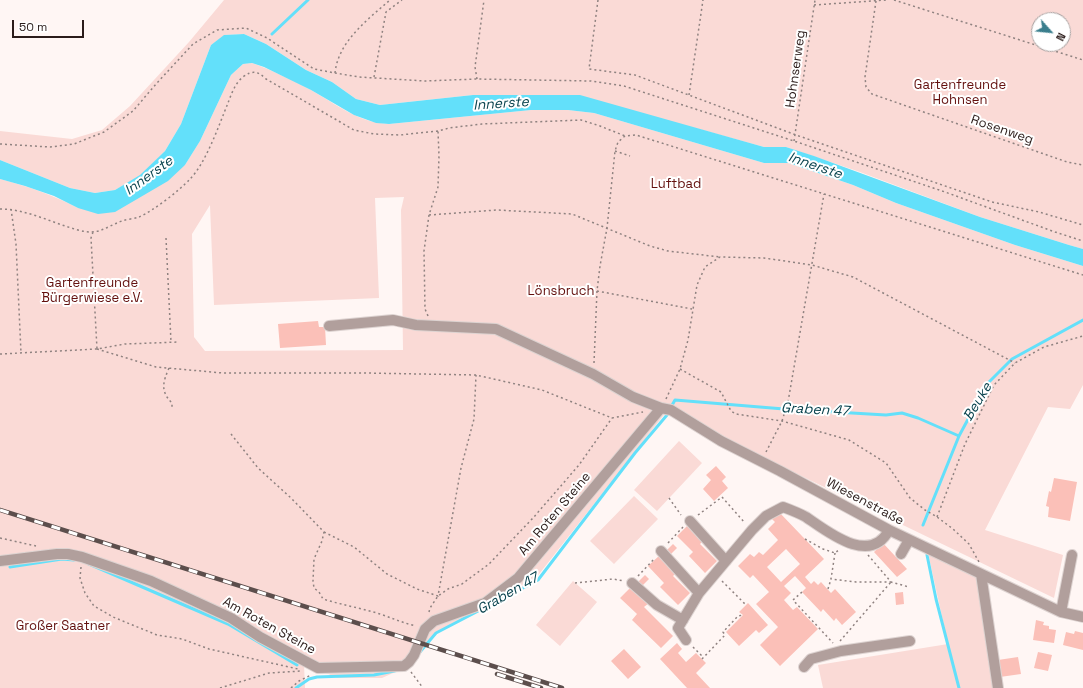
<!DOCTYPE html>
<html>
<head>
<meta charset="utf-8">
<style>
  body { margin:0 }
  #map { position:relative; width:1083px; height:688px; overflow:hidden; background:#fff6f4; font-family:"Space Grotesk",sans-serif }
  canvas { display:block }
  .north { position:absolute; left:1031px; top:12px; width:40px; height:40px; box-sizing:border-box; background:#fff; border:1px solid #aaa4a3; border-radius:50%; rotate:117deg; font-size:11px; font-weight:700; line-height:16px; text-align:center; color:#2b1c1a }
  .north::after { content:''; display:block; margin:auto; width:14px; height:18px; background:#3a7e8d; clip-path:polygon(50% 0,100% 100%,50% 72%,0 100%) }
  .scale { position:absolute; left:12px; top:20px; width:72px; height:18px; box-sizing:border-box; border:2px solid #2b1c1a; border-top:0; padding-left:5px; font-size:12px; line-height:14px; white-space:nowrap; color:#2b1c1a; -webkit-text-stroke:3px #fff; paint-order:stroke }
</style>
</head>
<body>
<div id="map">
<canvas width="1083" height="688"></canvas>
<div class="north">N</div>
<div class="scale">50 m</div>
</div>
<script>
const g = document.querySelector('canvas').getContext('2d');
g.lineJoin = 'round';
function paint(path, color) {
  g.fillStyle = color;
  g.fill(path, 'evenodd');
}
function stroke(path, color, width, dash) {
  g.strokeStyle = color;
  g.lineWidth = width;
  g.lineCap = dash ? 'butt' : 'round';
  g.setLineDash(dash || []);
  g.stroke(path);
}
function label(font, color, halo, rows, align = 'center') {
  g.font = font + ' "Space Grotesk",sans-serif';
  g.lineWidth = 4;
  g.setLineDash([]);
  g.textBaseline = 'middle';
  g.strokeStyle = halo;
  g.fillStyle = color;
  for (const [text, x, y, turn = 0] of rows) {
    g.save();
    g.translate(x, y);
    g.rotate((+turn || 0) * Math.PI / 180);
    g.textAlign = isNaN(turn) ? turn : align;
    if (halo) g.strokeText(text, 0, 0);
    g.fillText(text, 0, 0);
    g.restore();
  }
}
paint(new Path2D(`
  M224 0H1083V249L1069 245 980 217 860 172 786 147H764L695 128 517 96 473 95 380 105 356 99 332 82 306 70 266 44 244 34 225 35 211 45 181 124 165 151 140 176 115 190 95 193 70 188 0 160V131L72 139 102 130 130 106 189 42ZM1039 20H1063V44H1039Z
  M252 63C272 70 292 80 311 90 336 104 359 123 389 124L531 110H568L594 113 764 163H788L853 185 896 203 1015 245 1083 266V385L1070 409 1048 407 985 530 1063 555 1054 598 731 442 671 406 536 578 440 631 430 641 411 665 382 678H338L304 664 305 688H0V179C27 186 53 195 78 208L185 165 200 141 231 75 243 64ZM404 197 401 210 403 350 205 351 194 337 192 234 210 205 214 305 379 298 375 198Z
  M679 441 702 463 657 511 634 490Z
  M634 496 658 519 614 564 590 541Z
  M928 553 977 575 995 688H823L818 665 948 644Z
  M573 581 597 602 560 646 536 625Z`), '#fadad6');
paint(new Path2D(`
  M244 34 266 44 306 70 332 82 356 99 380 105 473 95H580L764 147H786L814 156 980 217 1069 245 1083 249V266L1015 245 896 203 853 185 789 163H764L594 113 568 110H531L389 124 376 123 354 115 311 90 264 67 252 63 243 64 231 75 200 141 185 165 168 181 115 212 98 214 78 208 54 196 25 186 0 179V160L70 188 95 193 115 190 140 175 165 151 181 124 211 45 224 35Z`), '#63e0fa');
stroke(new Path2D(`
  M272 34 308 0
  M671 407 675 400 784 409 886 415 902 413 918 418 959 436
  M923 525 959 436 987 384 1012 359 1083 320
  M927 555 936 599 959 688
  M89 564 228 624 297 665
  M10 567 62 559 74 560
  M489 606 538 580 635 453 667 415
  M420 652 436 633 484 608
  M296 688 309 679 317 677 374 675 399 670`), '#63e0fa', 3);
paint(new Path2D(`
  M318 321 319 327H325L326 345 280 348 278 324Z
  M716 466 726 477 722 481 728 488 714 501 703 489 711 480 706 475Z
  M1054 478 1077 482 1070 521 1048 517 1049 507 1046 506 1049 491 1051 492Z
  M779 512 824 559 805 577 811 584 814 581 818 585 821 582 831 593 835 589 856 612 842 625 836 618 834 621 823 609 821 612 802 592 806 588 795 576 784 586 791 593 784 600 793 610 797 607 818 629 780 666 760 645 778 627 756 604 769 592 753 575 750 578 738 566 750 554 754 557 759 552 763 555 778 540 768 529 775 522 772 519ZM786 549 800 564 781 582 767 567Z
  M689 524 704 540 700 544 717 561 705 573 689 556 693 552 677 536Z
  M883 543 907 569 897 577 874 552Z
  M673 544 677 548 669 556 665 552Z
  M660 555 677 572 673 576 690 593 678 605 660 587 664 583 648 566Z
  M645 575 649 579 641 587 637 583Z
  M632 586 649 603 644 607 673 636 661 648 632 620 637 614 620 598Z
  M903 592 904 604 896 605 895 593Z
  M748 603 768 625 759 633 756 630 739 646 726 632 743 615 739 612Z
  M1036 620 1044 622 1043 625 1049 626V629L1056 630 1054 643 1033 640Z
  M1075 631 1083 633V650L1063 645 1066 632 1074 634Z
  M677 643 682 649 678 653 686 662 696 653 706 663 696 673 710 688H687L660 659Z
  M624 649 641 667 628 679 611 661Z
  M1038 652 1052 655 1048 671 1034 668Z
  M1018 657 1021 674 1000 677 998 660Z`), '#fbc0b8');
const minor = new Path2D(`
  M329 326 393 320 416 325 496 329 593 374 633 397 661 408 671 410 721 441 780 471 889 530 1061 612 1083 617
  M690 521 726 561
  M661 551 699 593
  M901 554 909 540
  M0 561 57 554H68L82 557 151 581 231 618 260 637 318 668 404 666 409 662 414 655 425 629 434 621 485 603 518 578 661 408
  M981 574 998 688
  M632 583 657 605 683 620
  M1061 612 1072 555
  M686 640 678 628 699 593 752 530 766 516 783 507C791 510 799 513 806 517 828 532 870 566 889 530
  M804 667 811 659 841 651 910 641`);
stroke(minor, '#ddd3d1', 12);
stroke(new Path2D(`
  M598 0 589 69 635 75 796 135 992 202 1039 212 1083 225
  M894 0 1083 60
  M876 1 865 77 866 87 872 94 1067 162 1083 165
  M814 5 886 0
  M335 73C338 42 367 20 390 0
  M374 77 386 12 402 0
  M477 79 475 67 484 0
  M689 95 703 0
  M794 141 815 0
  M0 144 50 147 74 144 104 132 133 111 156 84 193 44 217 30 246 28 267 38 314 69 335 73 359 77 425 81 477 79 591 81 624 86 794 141 945 192 1055 232 1083 241
  M615 151 630 156
  M0 209C27 209 52 223 78 230 99 236 105 227 122 221 127 219 134 219 139 217 153 211 179 191 190 179 206 163 219 125 228 103 231 95 235 83 243 77 252 70 258 71 266 79L354 130 374 134 400 135 438 131 449 128 482 124 581 120 600 126 625 136
  M11 209 16 244 21 353
  M429 215 497 210 572 214 650 246 668 251 720 257
  M93 232 91 238 97 349
  M166 238 171 342
  M597 291 692 309
  M428 316 425 309 424 251 429 215 438 187 439 156 438 131
  M97 349 156 367 223 373H365L476 375 542 390 612 418 643 412
  M0 354 97 349 125 344 178 342
  M594 363 597 291 600 266 607 228 615 151 618 142 625 136 636 135 1083 275
  M169 368C163 382 160 391 172 403V409
  M680 369 721 392 731 411 736 414 782 421 849 440 886 463 910 498 925 510 937 517 953 529 969 544 979 562
  M666 399 680 369 688 340 697 285 705 267 720 257 764 258 812 265 853 277 1015 363
  M231 434 258 468 291 498 324 532 322 541 314 559 313 581 314 588 319 592 323 599C342 605 361 608 380 614 392 618 403 623 416 626
  M766 452 782 421 788 402 824 194
  M669 498 681 515
  M698 515 722 497 745 523
  M937 517 965 444 994 385 1015 363 1044 347 1083 336
  M324 532 354 547 387 574 417 589 438 596 461 468 474 419 476 375
  M0 538 36 546
  M805 539 823 549 835 553 840 549
  M668 543 683 527
  M835 553 831 579 856 582H891
  M868 555 891 582 909 587
  M81 567 80 578 85 593 94 606 113 617 157 635 182 639 209 649 298 669
  M638 576 655 558
  M722 581 746 605
  M575 583 613 579 624 581
  M828 589 831 579
  M802 592 793 600 833 643
  M429 612 430 608 438 596 448 589 462 584 489 564 533 518 579 465 612 418
  M840 641 891 582
  M693 647 703 657
  M702 659 725 635 723 632 738 616 743 615
  M411 672 423 688
  M220 688 269 673 301 671
  M291 688 299 681 311 675`), '#8f8280', 1.5, [2, 3]);
stroke(minor, '#b19f9c', 10);
const rail = new Path2D(`
  M0 510 562 688
  M497 674 541 688`);
stroke(rail, '#5c4e4c', 4.5);
stroke(rail, '#fff', 3, [9]);
label('13px', '#2b1c1a', '#fff', [
  ["Hohnserweg",796,69,-82],
  ["Rosenweg",1002,130,19],
  ["Wiesenstraße",865,502,28],
  ["Am Roten Steine",555,514,-50],
  ["Am Roten Steine",269,626,29]
]);
label('13px', '#63100e', '#fff', [
  ["Gartenfreunde",960,85],
  ["Hohnsen",960,100],
  ["Luftbad",676,184],
  ["Gartenfreunde",92,283],
  ["Bürgerwiese e.V.",92,298],
  ["Lönsbruch",561,291],
  ["Großer Saatner",63,626]
]);
label('italic 14px', '#09434e', '#fff', [
  ["Innerste",501,104,-4],
  ["Innerste",815,166,19],
  ["Innerste",149,176,-36],
  ["Beuke",978,402,-59],
  ["Graben 47",815,410,3],
  ["Graben 47",508,594,-30]
]);
</script>
</body>
</html>
